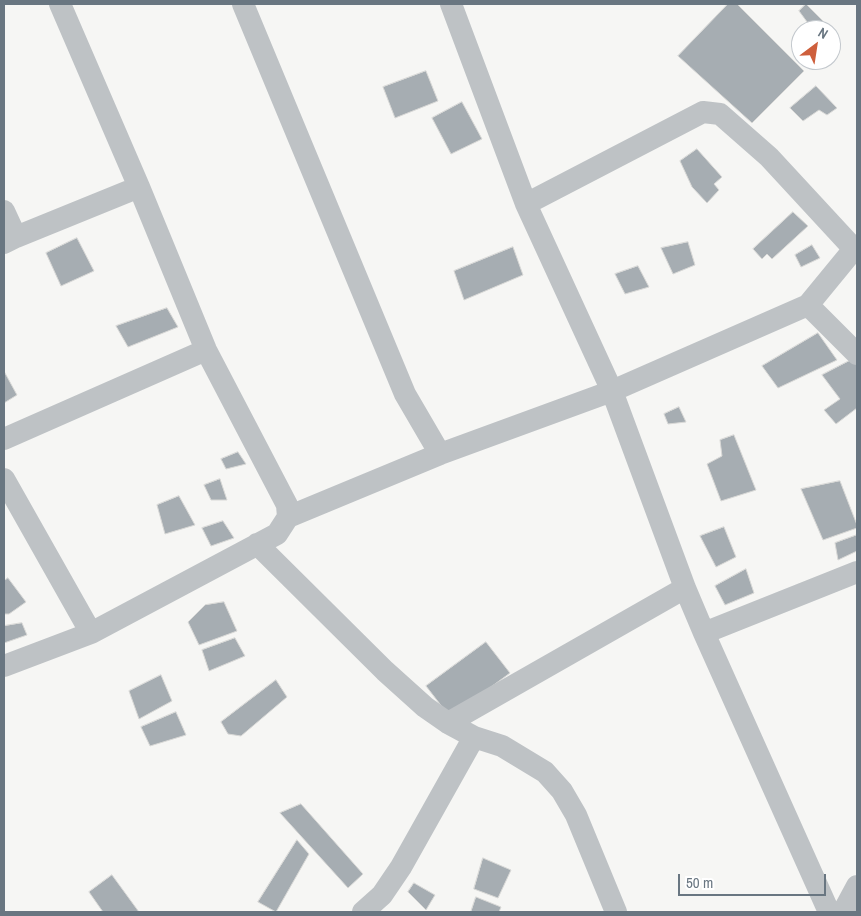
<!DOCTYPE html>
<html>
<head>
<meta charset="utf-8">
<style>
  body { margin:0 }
  #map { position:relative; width:861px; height:916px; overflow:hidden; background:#f6f6f4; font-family:"Archivo Narrow",sans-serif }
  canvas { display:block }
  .frame { position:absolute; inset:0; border:5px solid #697681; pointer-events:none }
  .north { position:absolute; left:791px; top:20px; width:50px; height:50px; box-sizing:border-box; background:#fff; border:1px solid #c3c8cd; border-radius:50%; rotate:31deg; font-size:14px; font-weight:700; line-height:20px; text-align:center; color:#697681 }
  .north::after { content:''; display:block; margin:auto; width:18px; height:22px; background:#ce5f3c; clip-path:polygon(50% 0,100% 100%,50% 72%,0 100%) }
  .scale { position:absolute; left:678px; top:874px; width:148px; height:22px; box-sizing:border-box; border:2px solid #697681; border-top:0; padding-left:6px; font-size:15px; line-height:18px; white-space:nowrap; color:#697681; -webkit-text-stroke:4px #fff; paint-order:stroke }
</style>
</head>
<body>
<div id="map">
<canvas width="861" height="916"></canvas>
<div class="frame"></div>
<div class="north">N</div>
<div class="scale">50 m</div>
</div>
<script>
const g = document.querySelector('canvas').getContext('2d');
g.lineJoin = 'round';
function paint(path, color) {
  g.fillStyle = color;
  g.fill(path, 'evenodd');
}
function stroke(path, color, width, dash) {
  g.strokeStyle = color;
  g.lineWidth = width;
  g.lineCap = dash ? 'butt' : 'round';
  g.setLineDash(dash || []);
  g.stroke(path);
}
const building = new Path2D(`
  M728 4H737L804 71 752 123 678 56Z
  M806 4 827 25 820 30H813L799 11Z
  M426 71 438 101 395 118 383 87Z
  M816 86 837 108 827 115 819 110 803 121 790 108Z
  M462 102 482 139 451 154 432 118Z
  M697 149 722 177 714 184 719 190 707 203 692 187 680 161Z
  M793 212 808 226 772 259 767 254 762 259 753 249Z
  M77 238 94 271 61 286 46 253Z
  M688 242 695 265 673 274 661 248Z
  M812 245 820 258 801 267 795 255Z
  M513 247 523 275 464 300 454 271Z
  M638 266 649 287 625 294 615 274Z
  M167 308 178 327 128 347 116 326Z
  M818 333 837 360 778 388 762 366Z
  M853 359 857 364V408L836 424 824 410 840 399 822 375Z
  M5 373 17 395 4 403V374Z
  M679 407 686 422 668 424 664 414Z
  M734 435 756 490 721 501 707 464 722 456 720 440Z
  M238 452 246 464 226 469 221 459Z
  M220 479 227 500H211L204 485Z
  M840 481 857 525V528L823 540 801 489Z
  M179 496 195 525 165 534 157 505Z
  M223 521 234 538 211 546 202 528Z
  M724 527 736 557 716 567 700 536Z
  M857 535V551L838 560 835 543Z
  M746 569 754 593 725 605 715 586Z
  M8 578 26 602 9 614H4V581Z
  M224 602 237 631 199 645 188 622 205 605Z
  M22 623 27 635 4 643V626Z
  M235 638 245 656 209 671 202 650Z
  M486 642 510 673 450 717 426 686Z
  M161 675 172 701 139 719 129 691Z
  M276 680 287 697 241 736 228 734 221 722Z
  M176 712 186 735 150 746 141 727Z
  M301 804 363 874 348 888 280 813Z
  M297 840 309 854 276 912 258 902Z
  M483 858 511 870 498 898 474 889Z
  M112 875 139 912H103L89 892Z
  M414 883 435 895 426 910 408 892Z
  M476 897 501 907 499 912H471Z`);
paint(building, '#a6adb2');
stroke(building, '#d8d8d6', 1);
stroke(new Path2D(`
  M243 4 405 394 440 454 612 391 808 305 854 249 857 248
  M451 4 526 204 612 391 685 588 704 633 829 912
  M526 204 703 112 720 114 769 157 854 249
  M4 211 16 237
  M4 243 16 237 139 187
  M808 305 857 354
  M4 439 206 350
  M4 479 91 633
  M288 517 440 454
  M257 544 385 671 425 707 448 723 474 737 502 746 545 772 562 791 576 815 616 912
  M704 633 857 572
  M4 666 91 633 277 534 288 517 287 505 206 350 139 187 60 4
  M448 723 685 588
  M363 912 382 895 401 867 474 737
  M843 912 857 886`), '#bec2c5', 22);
</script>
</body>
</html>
